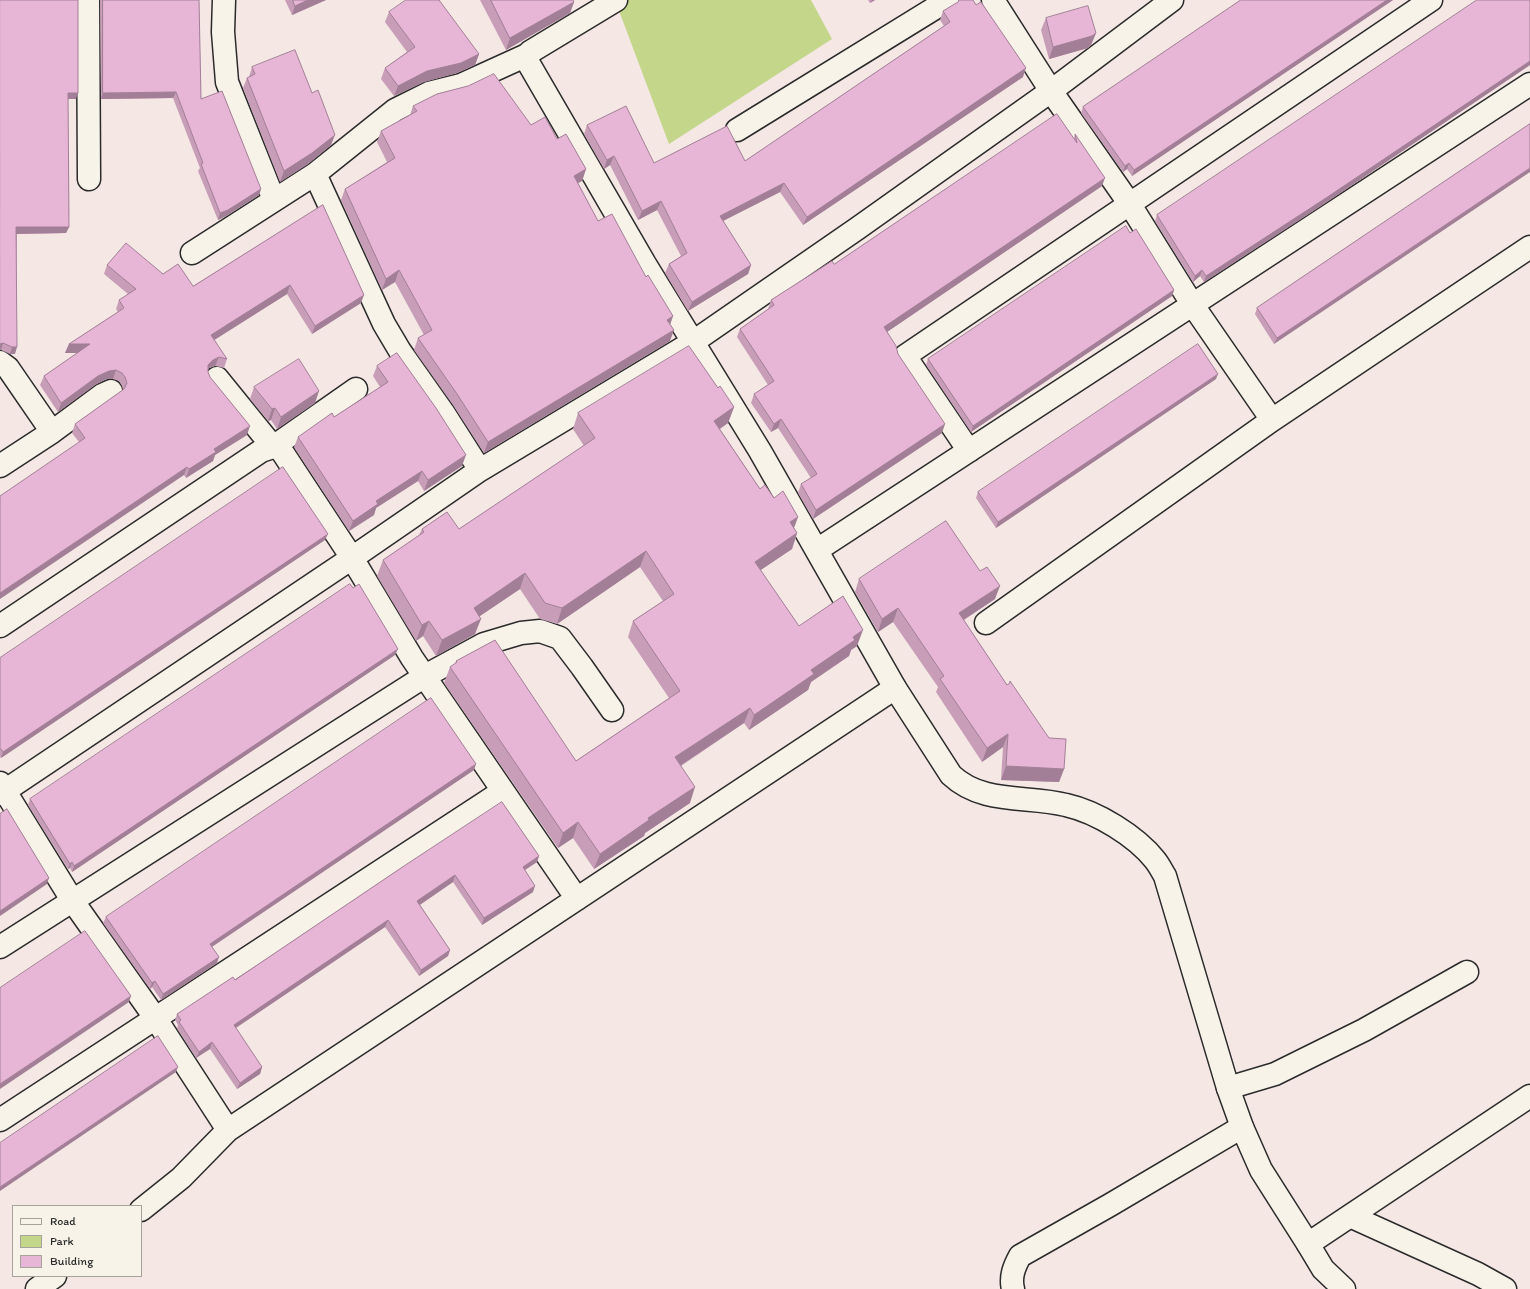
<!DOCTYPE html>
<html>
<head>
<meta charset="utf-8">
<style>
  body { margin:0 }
  #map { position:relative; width:1530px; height:1289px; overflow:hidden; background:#f4e7e4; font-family:Itim,sans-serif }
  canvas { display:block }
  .legend { position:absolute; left:12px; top:1205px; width:130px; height:72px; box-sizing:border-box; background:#f7f3e8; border:1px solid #a5a39c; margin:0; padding:5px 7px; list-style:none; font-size:12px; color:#2b2b2b }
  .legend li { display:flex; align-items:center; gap:8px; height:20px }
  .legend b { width:20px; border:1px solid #a5a39c }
</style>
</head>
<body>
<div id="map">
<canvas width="1530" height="1289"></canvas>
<ul class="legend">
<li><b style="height:5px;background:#f7f3e8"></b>Road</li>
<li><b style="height:11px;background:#c4d68a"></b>Park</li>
<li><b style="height:11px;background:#e7b6d6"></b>Building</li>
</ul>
</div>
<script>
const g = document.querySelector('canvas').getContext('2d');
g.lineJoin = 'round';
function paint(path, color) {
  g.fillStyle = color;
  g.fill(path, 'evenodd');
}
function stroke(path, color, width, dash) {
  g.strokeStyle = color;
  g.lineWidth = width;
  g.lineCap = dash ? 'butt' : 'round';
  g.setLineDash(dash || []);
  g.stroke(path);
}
paint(new Path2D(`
  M615 0H811L832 39 669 144Z`), '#c4d68a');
const minor = new Path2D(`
  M88 0 89 179
  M224 0 223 32 227 82 274 200
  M993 0 1051 91 1129 203 1192 304 1272 420
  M737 130 948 0
  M315 174 384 324 400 351 443 412 480 470
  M192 253 315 174 395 110 429 93 461 85 527 55
  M0 362 8 368 52 432
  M217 378 273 447 281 450 352 558 412 658 577 899
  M969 451 905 356 1431 0
  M0 466 52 432 102 395 111 391
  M817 550 1530 84
  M986 623 1272 420 1530 247
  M0 626 261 451 273 447 356 389
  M0 783 72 900 156 1019 228 1130
  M0 794 352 558 480 470 693 342 858 228 1051 91 1172 0
  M0 947 425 676 484 644 521 633 540 631 560 638 582 667 612 710
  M1228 1088 1275 1074 1364 1030 1467 972
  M0 1120 503 791
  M141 1210 181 1178 228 1130 895 688
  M1350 1216 1478 1274 1505 1289
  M1308 1244 1530 1096
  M37 1289 55 1276
  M1013 1289C1010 1277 1014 1267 1020 1256L1110 1205 1242 1127`);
const tertiary = new Path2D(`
  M616 0 530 52 527 55 529 64 645 264 760 451 895 688 951 775C983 805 1027 795 1066 805 1097 812 1136 836 1155 860 1159 865 1162 871 1165 876L1228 1088 1242 1127 1261 1170 1308 1244 1323 1269 1344 1289`);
stroke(minor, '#2b2b2b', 25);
stroke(tertiary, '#2b2b2b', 25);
stroke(minor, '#f7f3e8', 22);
stroke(tertiary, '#f7f3e8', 22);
paint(new Path2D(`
  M0 0 76 99H68L69 227 66 233 17 234 15 354H10L1 350H0Z
  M100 0H199L201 99 261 189 259 195 226 216 218 220 198 171 200 168 173 98 101 99Z
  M285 0H326L292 15Z
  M480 0H573L574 2 570 13 506 50Z
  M868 0H875L870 3Z
  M1241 0H1393L1132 176 1127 169 1123 172 1081 113 1083 107Z
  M1530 0V65L1324 204 1204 282 1200 276 1193 282 1155 221 1157 215Z
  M943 11 1023 77 803 225 780 192 723 221 751 265 748 274 688 311 665 273 669 264 681 256 657 210 638 220 610 165 604 169 584 134 587 125 654 163 745 161 944 26 940 20Z
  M389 12 479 54 475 65 457 73 424 82 394 96 381 79 385 68 407 52 385 22Z
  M1046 18 1096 33 1091 45 1088 48 1049 59 1041 30Z
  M252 67 331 145 308 164 280 182 243 88 247 78 249 77Z
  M413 106 531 125 557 139 586 169 582 181 578 183 598 221 646 277 673 316 670 325V341L484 453 453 405 414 350 418 338 424 335 395 282 382 290 341 200 345 189 387 162 377 142 381 131 410 115Z
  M1530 124 1274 344 1255 314 1257 308Z
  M1075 134 1102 186 887 332 898 354 942 433 813 519 798 493 801 484 811 478 778 428 771 432 751 403 754 394 768 385 737 337 740 329 768 310V309L771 300 834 264 1074 138Z
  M323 205 361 303 312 334 287 294 214 340 227 359 224 368 215 366 209 368 208 370V372L210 377 247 435 215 455 213 461 186 478 184 475 79 442 72 433 75 424 123 390 122 386 119 381 113 379H106L95 385 58 412 40 385 44 376 78 353H65L69 344 118 312 116 309 119 300 128 294 104 274 107 265 163 274 193 286Z
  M1130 233 1174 290 1172 296 971 432 926 365 928 359Z
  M377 366 462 466 424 491 418 481 376 508 374 515 349 531 294 447 298 437 334 417 380 387 373 376Z
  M1216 379 996 528 976 498 978 492Z
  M254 387 315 403 277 429 271 420 268 421 250 399Z
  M718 388 734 407 728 423 720 429 760 489 774 498 798 517 794 528 797 533 792 549 760 570 799 626 857 646 851 650 849 656 811 682 808 690 749 730 744 723 681 766 690 803 645 833 644 836 594 869 573 838 558 848 444 683 450 667 455 664 456 661 576 761 669 698 628 637 633 621 663 601 640 567 557 624 540 619 520 589 480 616 475 634 436 656 423 636 416 641 377 576 383 560 419 535 422 529H459L584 446 573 429 578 413Z
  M325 540 1 758 0 757V658Z
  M859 579 995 599 964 620 1007 685 1009 684 1010 681 1064 769 1059 782 1001 780 1003 747 982 762 936 692 938 687 893 622 878 632 855 592Z
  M395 655 72 872 70 868 68 869 28 805 30 799Z
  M474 770 212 947 217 963 161 1000 152 987 150 989 103 923 106 917Z
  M539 856 537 862 525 870 533 892 482 925 453 882 420 905 450 950 448 956 419 976 385 927 236 1028 262 1067 260 1074 237 1089 210 1049 196 1058 177 1028 178 1025 175 1020 177 1014 235 980 404 866Z`), '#c79db8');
paint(new Path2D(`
  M308 0H326L292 15 295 6Z
  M872 0H875L870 3Z
  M1387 0H1393L1132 176 1134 170Z
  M574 2 570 13 506 50 510 38Z
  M1096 33 1091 45 1088 48 1049 59 1053 47Z
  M479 54 475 65 457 73 424 82 394 96 398 86 427 71Z
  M1530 61V65L1324 204 1204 282 1206 276Z
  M1026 68 1023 77 803 225 807 217Z
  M176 92 173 98 101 99 103 93Z
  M68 93H78L76 99H66Z
  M335 135 331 145 308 164 280 182 284 171Z
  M614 156 610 165 604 169 607 160Z
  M1129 163 1127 169 1123 172 1125 166Z
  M1530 168V172L1274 344 1277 338Z
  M586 169 582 181 570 187 574 176Z
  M1105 178 1102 186 881 336 884 327Z
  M784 183 780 192 717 224 720 216Z
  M261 189 259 195 226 216 218 220 220 213Z
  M661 201 657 210 638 220 642 211Z
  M16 227H69L66 233 14 234Z
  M751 265 748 274 688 311 692 302Z
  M399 270 395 282 382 290 386 279Z
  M1202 270 1200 276 1193 282 1195 276Z
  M290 285 287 294 208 344 211 335Z
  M1174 290 1172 296 971 432 973 426Z
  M364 295 361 303 312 334 315 326Z
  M673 316 669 327 667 320Z
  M674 330 670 341 484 453 488 442Z
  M3 343 1 350H0V344Z
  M69 344H90L87 353H65Z
  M12 347H17L15 354H10Z
  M219 357 215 366 209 368 205 374 208 365 213 360Z
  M116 370 113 379H106L95 385 58 412 61 403 98 376 109 371Z
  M1218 374 1216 379 996 528 998 522Z
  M319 391 315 403 277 429 281 417Z
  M734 407 728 423 709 436 714 421Z
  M275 408 271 420 268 421 272 409Z
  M781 419 778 428 771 432 774 424Z
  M945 424 942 433 813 519 816 510Z
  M250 426 247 435 215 455 213 461 186 478 189 469 214 449Z
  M466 455 462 466 424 491 428 480Z
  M187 467 184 475 0 599V593Z
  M422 471 418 481 376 508 374 515 349 531 353 521 376 501Z
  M798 517 792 533 790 522Z
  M797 533 792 549 749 578 755 562Z
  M328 534 325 540 1 758 3 752Z
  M646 551 640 567 557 624 562 608Z
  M525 573 520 589 468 624 474 608Z
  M1000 586 995 599 954 626 959 613Z
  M898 608 893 622 878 632 882 619Z
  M481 619 475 634 436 656 442 640Z
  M429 621 423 636 416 641 422 625Z
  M863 630 857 646 851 650 849 656 811 682 808 690 749 730 754 715 853 637Z
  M398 649 395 655 72 872 74 866Z
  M750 708 744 723 669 773 675 757Z
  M1008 734 1003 747 982 762 987 748Z
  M476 764 474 770 207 950 210 944Z
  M1006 766 1064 769 1059 782 1001 780Z
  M695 787 690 803 645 833 644 836 594 869 600 854 648 818Z
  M578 822 573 838 558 848 563 833Z
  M539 856 537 862 520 873 523 867Z
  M72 862 70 868 68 869 70 864Z
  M455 875 453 882 415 908 417 901Z
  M49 878 47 884 0 916V911Z
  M535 886 533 892 482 925 484 918Z
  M388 920 385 927 231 1031 234 1025Z
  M450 950 448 956 419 976 421 970Z
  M219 957 217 963 161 1000 163 994Z
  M155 981 152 987 150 989 152 983Z
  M131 996 129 1002 0 1089V1084Z
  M212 1042 210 1049 196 1058 199 1052Z
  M178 1067 176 1072 0 1191V1187Z
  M262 1067 260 1074 237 1089 240 1083Z`), '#a27f96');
const building = new Path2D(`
  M0 0H78V93H68L69 227H16L17 347H12L3 343 0 344Z
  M103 0H199L201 99 222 91 261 189 228 210 220 213 201 164 203 163 176 92 103 93Z
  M293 0H308L295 6Z
  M406 0H439L479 54 461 63 427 71 398 86 385 68 415 47 389 12Z
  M491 0H573L574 2 510 38Z
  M959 0H973L976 5 981 2 1026 68 807 217 784 183 720 216 751 265 692 302 669 264 687 253 661 201 642 211 614 156 607 160 587 125 626 106 654 163 727 126 745 161 950 22 943 11 958 2Z
  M1241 0H1387L1134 170 1129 163 1125 166 1083 107Z
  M1477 0H1530V61L1326 198 1206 276 1202 270 1195 276 1157 215Z
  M1088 6 1096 33 1092 36 1053 47 1046 18Z
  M295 50 312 93 318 90 335 135 312 153 284 171 247 78 255 74 252 67Z
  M494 74 531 125 545 117 557 139 566 134 586 169 574 176 598 221 612 214 646 277 648 275 673 316 667 320 674 330 488 442 457 394 418 338 432 330 399 270 386 279 345 189 395 158 381 131 417 111 413 106 437 94 468 86Z
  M1057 114 1077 143 1075 134 1105 178 884 327 896 346 898 354 945 424 816 510 801 484 817 474 781 419 774 424 754 394 774 381 740 329 774 305 771 300 832 261 834 264Z
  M1530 124V168L1277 338 1257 308Z
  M323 205 364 295 315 326 290 285 211 335 227 359 219 357 213 360 208 365V372L210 377 250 426 214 449 216 452 189 469 187 467 0 593V496L85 438 75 424 124 389 127 383 125 377 122 373 116 370 109 371 98 376 61 403 44 376 90 344H69L124 308 119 300 136 289 107 265 126 243 163 274 178 264 193 286Z
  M1126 226 1130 233 1136 229 1174 290 973 426 928 359Z
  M1198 344 1218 374 998 522 978 492Z
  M689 346 718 388 720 386 734 407 714 421 760 489 765 485 774 498 783 491 798 517 790 522 797 533 755 562 799 626 843 596 863 630 853 637 855 640 811 670 814 674 754 715 750 708 675 757 695 787 648 818 649 820 600 854 578 822 563 833 450 667 457 662 456 661 495 640 576 761 680 691 633 621 674 594 646 551 562 608 545 603 525 573 474 608 481 619 442 640 429 621 422 625 383 560 424 532 422 529 447 512 459 529 595 438 578 413Z
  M397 353 436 408 466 455 428 480 422 471 376 501 378 504 353 521 298 437 332 413 334 417 388 382 377 366Z
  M299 359 319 391 281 417 275 408 272 409 254 387Z
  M283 467 328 534 3 752 1 749H0V658Z
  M946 521 980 571 987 567 1000 586 959 613 1007 685 1010 683V681L1049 738 1066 739 1064 769 1006 766 1008 734 987 748 940 679 944 676 898 608 882 619 859 579Z
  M350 584 353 588 359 584 398 649 74 866 72 862 70 864 30 799Z
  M431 698 476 764 210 944 219 957 163 994 155 981 152 983 106 917Z
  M502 802 539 856 523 867 535 886 484 918 455 875 417 901 450 950 421 970 388 920 234 1025 262 1067 240 1083 212 1042 199 1052 179 1022 181 1020 177 1014 233 977 235 980 404 866Z
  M7 809 49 878 0 911V814Z
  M85 931 131 996 0 1084V988Z
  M158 1036 178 1067 0 1187V1143Z`);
paint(building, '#e7b6d6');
stroke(building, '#a27f96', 1);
</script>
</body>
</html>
